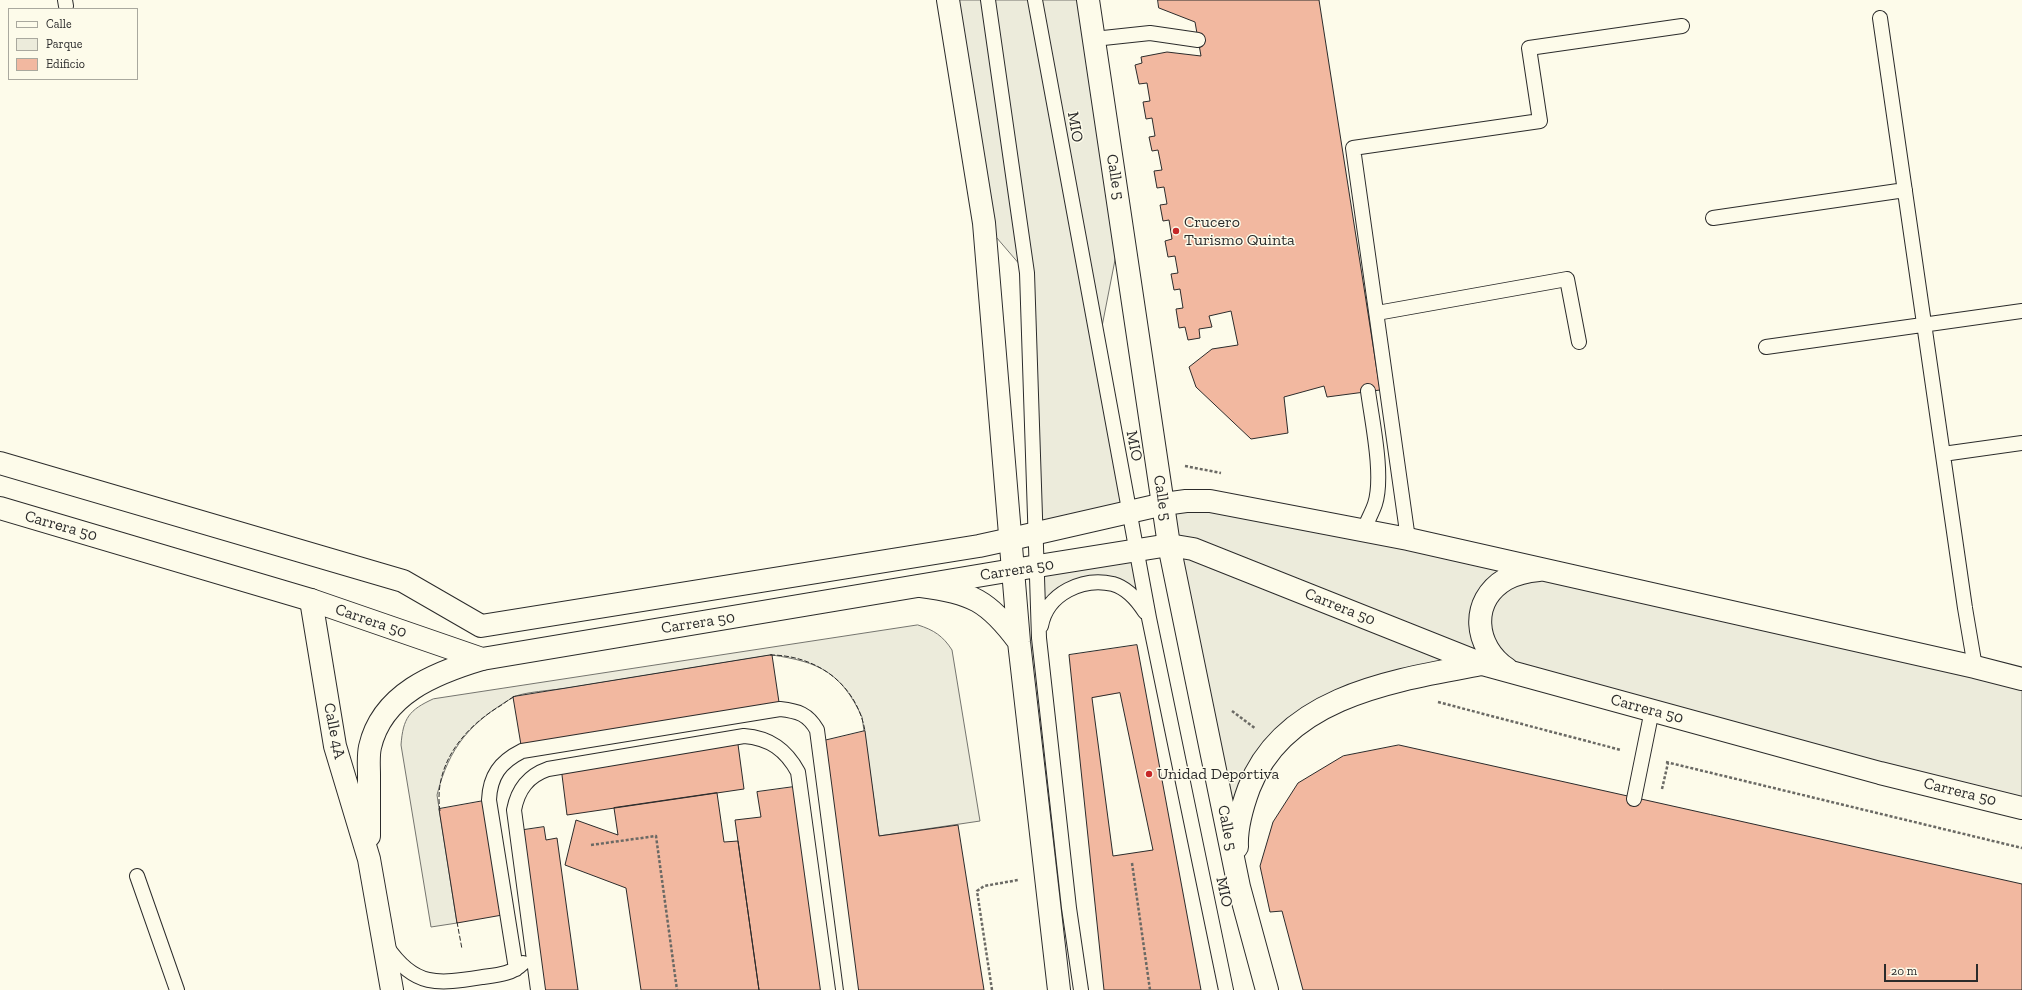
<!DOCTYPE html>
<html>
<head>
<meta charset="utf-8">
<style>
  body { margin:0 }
  #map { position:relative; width:2022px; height:990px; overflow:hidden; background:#fdfbea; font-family:"Zilla Slab",serif }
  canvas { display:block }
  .legend { position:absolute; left:8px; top:8px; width:130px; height:72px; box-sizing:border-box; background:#fdfbea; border:1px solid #a9a89e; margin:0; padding:5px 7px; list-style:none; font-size:12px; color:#2b2b2b }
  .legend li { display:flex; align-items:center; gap:8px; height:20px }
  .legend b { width:20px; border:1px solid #a9a89e }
  .scale { position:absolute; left:1884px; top:964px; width:94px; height:18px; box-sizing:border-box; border:2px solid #2b2b2b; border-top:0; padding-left:5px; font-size:12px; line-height:14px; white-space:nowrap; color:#2b2b2b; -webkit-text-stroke:3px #fdfbea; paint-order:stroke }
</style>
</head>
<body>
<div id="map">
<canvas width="2022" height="990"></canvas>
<ul class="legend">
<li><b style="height:5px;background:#fdfbea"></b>Calle</li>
<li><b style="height:11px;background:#ecebdb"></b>Parque</li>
<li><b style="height:11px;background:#f2b8a0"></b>Edificio</li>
</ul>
<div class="scale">20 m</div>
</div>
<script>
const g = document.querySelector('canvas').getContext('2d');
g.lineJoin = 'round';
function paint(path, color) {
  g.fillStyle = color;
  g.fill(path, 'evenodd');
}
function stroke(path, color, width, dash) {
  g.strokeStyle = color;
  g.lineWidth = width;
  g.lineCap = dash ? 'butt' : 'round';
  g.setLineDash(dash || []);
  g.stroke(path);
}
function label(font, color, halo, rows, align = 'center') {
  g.font = font + ' "Zilla Slab",serif';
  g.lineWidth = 3;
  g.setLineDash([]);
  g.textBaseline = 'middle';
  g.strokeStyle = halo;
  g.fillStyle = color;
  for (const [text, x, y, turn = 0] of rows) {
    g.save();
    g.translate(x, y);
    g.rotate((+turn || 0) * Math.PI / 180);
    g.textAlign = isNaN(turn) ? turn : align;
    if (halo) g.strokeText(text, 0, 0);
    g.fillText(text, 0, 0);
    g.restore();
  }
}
const green = new Path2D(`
  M948 0H1088L1122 224 1098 347 1130 512 1037 533 1027 273 984 223Z
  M1186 501 2022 679V808L1482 664 1373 689 1276 744 1237 843 1164 504Z
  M1137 550 1149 618 1114 585 1070 588 1042 618 1037 567Z
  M918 625C934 630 943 636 952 650L980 821 879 836 862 717C841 672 819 662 772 655 704 666 636 677 568 688 556 690 520 692 512 698 470 723 449 747 437 795L457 923 431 927 401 745C403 718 409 710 433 699Z`);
paint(green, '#ecebdb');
stroke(green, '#74746e', 1);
const building = new Path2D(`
  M1158 0H1319L1380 390 1327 397 1324 386 1284 397 1288 433 1251 439 1196 387 1189 367 1212 349 1238 345 1231 311 1209 316 1212 327 1199 329 1200 338 1188 340 1185 327 1179 328 1176 309 1183 308 1180 289 1174 290 1171 274 1178 273 1175 256 1168 257 1165 241 1172 239 1169 220 1163 221 1160 205 1167 204 1164 187 1157 188 1154 171 1162 170 1158 150 1152 151 1149 137 1155 136 1152 118 1146 119 1143 102 1150 101 1147 83 1139 84 1135 65 1142 63 1141 57 1167 52 1201 56 1195 22 1159 8Z
  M1137 645 1201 990H1104L1069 655ZM1120 693 1153 850 1113 856 1092 698Z
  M772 655 780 709 522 751 513 697Z
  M865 731 879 836 958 825 984 990H851L819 742Z
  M737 737 744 789 567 815 561 767Z
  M1399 745 2022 884V990H1303L1282 911 1270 912 1260 866 1273 822 1298 783 1343 756Z
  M801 786 828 990H759L735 820 761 817 757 792Z
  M717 793 724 842 738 841 759 990H641L626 888 565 865 576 820 618 835 614 808Z
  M489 800 508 914 457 923 439 809Z
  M544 827 546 840 557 838 578 990H538L517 831Z`);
paint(building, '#f2b8a0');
stroke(building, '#2b2b2b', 1);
const service = new Path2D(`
  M65 0 66 6
  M988 0 1027 273 1039 638 1069 908 1081 990
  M1035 0 1149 618 1226 990
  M1880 18 1965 608 1975 667
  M1094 39 1150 33 1198 40
  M1713 218 1905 190
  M1377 313 1567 279 1579 342
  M1766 347 2022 311
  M1943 454 2022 443
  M1364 530C1367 521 1372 513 1375 504 1384 476 1372 421 1368 391
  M1408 539 1353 148 1540 121 1529 48 1682 26
  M1041 626C1047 593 1083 577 1113 584 1127 588 1138 601 1145 612
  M1634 799 1652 710
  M137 876 177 990
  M387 947C415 988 438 984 483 977 498 975 512 974 523 963
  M516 969 489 800C490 776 500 762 522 751L780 709C798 711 808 714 817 730L851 990
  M538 990 514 810C518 789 528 776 548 769L744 736C770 738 786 750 798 772L828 990`);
const minor = new Path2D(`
  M311 600 335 746 369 859 392 990
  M369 836C369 816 369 795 369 775 369 766 368 756 370 747 382 694 435 673 482 659`);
const tertiary = new Path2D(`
  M0 463 403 581 481 626 979 546 1011 539
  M0 508 311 600 482 659 1013 570`);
const secondary = new Path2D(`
  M1011 539 1164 504 1186 501H1210L1408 539 1975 667 2022 679
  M1013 570 1169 545 1193 549 1482 664 1880 773 2022 808
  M1507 669C1474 647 1469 601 1506 579 1517 573 1528 571 1539 570`);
const primary = new Path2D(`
  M948 0 984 223 1019 642 1059 990
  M1088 0 1169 545 1239 887 1267 990
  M921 586C971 592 989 601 1019 642
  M1237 847C1236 827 1242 807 1249 788 1285 695 1397 680 1482 664`);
stroke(service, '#2b2b2b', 16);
stroke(minor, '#2b2b2b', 24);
stroke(tertiary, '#2b2b2b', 24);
stroke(secondary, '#2b2b2b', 24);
stroke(primary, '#2b2b2b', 24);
stroke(new Path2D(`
  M1185 466 1221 473
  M1438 702 1621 750
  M1232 711 1256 729
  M1666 762 2022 848
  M1662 789 1668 763
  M591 845 656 836 677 990
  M1132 863 1150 990
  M992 990 977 891 984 886 1018 880`), '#6a6964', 2.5, [3, 2]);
stroke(service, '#fdfbea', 14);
stroke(minor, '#fdfbea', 22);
stroke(tertiary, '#fdfbea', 22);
stroke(secondary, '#fdfbea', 22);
stroke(primary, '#fdfbea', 22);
stroke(new Path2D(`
  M770 655C817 655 857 685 865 731
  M440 811C433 766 463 728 500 706 505 703 510 698 516 696
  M457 922 462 949`), '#2b2b2b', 1, [5, 2]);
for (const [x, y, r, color] of [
  [1176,231,4,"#c62828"],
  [1149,774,4,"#c62828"]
]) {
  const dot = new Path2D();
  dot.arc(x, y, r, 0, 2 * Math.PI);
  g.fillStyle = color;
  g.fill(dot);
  stroke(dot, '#fdfbea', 1.5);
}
label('16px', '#2b2b2b', '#fdfbea', [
  ["MIO",1075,127,80],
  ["Calle 5",1115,177,81],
  ["MIO",1134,446,79],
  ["Calle 5",1162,498,81],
  ["Carrera 50",61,526,16],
  ["Carrera 50",1017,570,-9],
  ["Carrera 50",1340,607,22],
  ["Carrera 50",371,621,19],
  ["Carrera 50",698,623,-9],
  ["Carrera 50",1647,709,15],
  ["Calle 4A",334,731,79],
  ["Carrera 50",1960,792,14],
  ["Calle 5",1227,828,79],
  ["MIO",1224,892,78]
]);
label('16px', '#2b2b2b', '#fdfbea', [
  ["Crucero",1184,222],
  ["Turismo Quinta",1184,240],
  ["Unidad Deportiva",1157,774]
], 'left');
</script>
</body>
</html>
